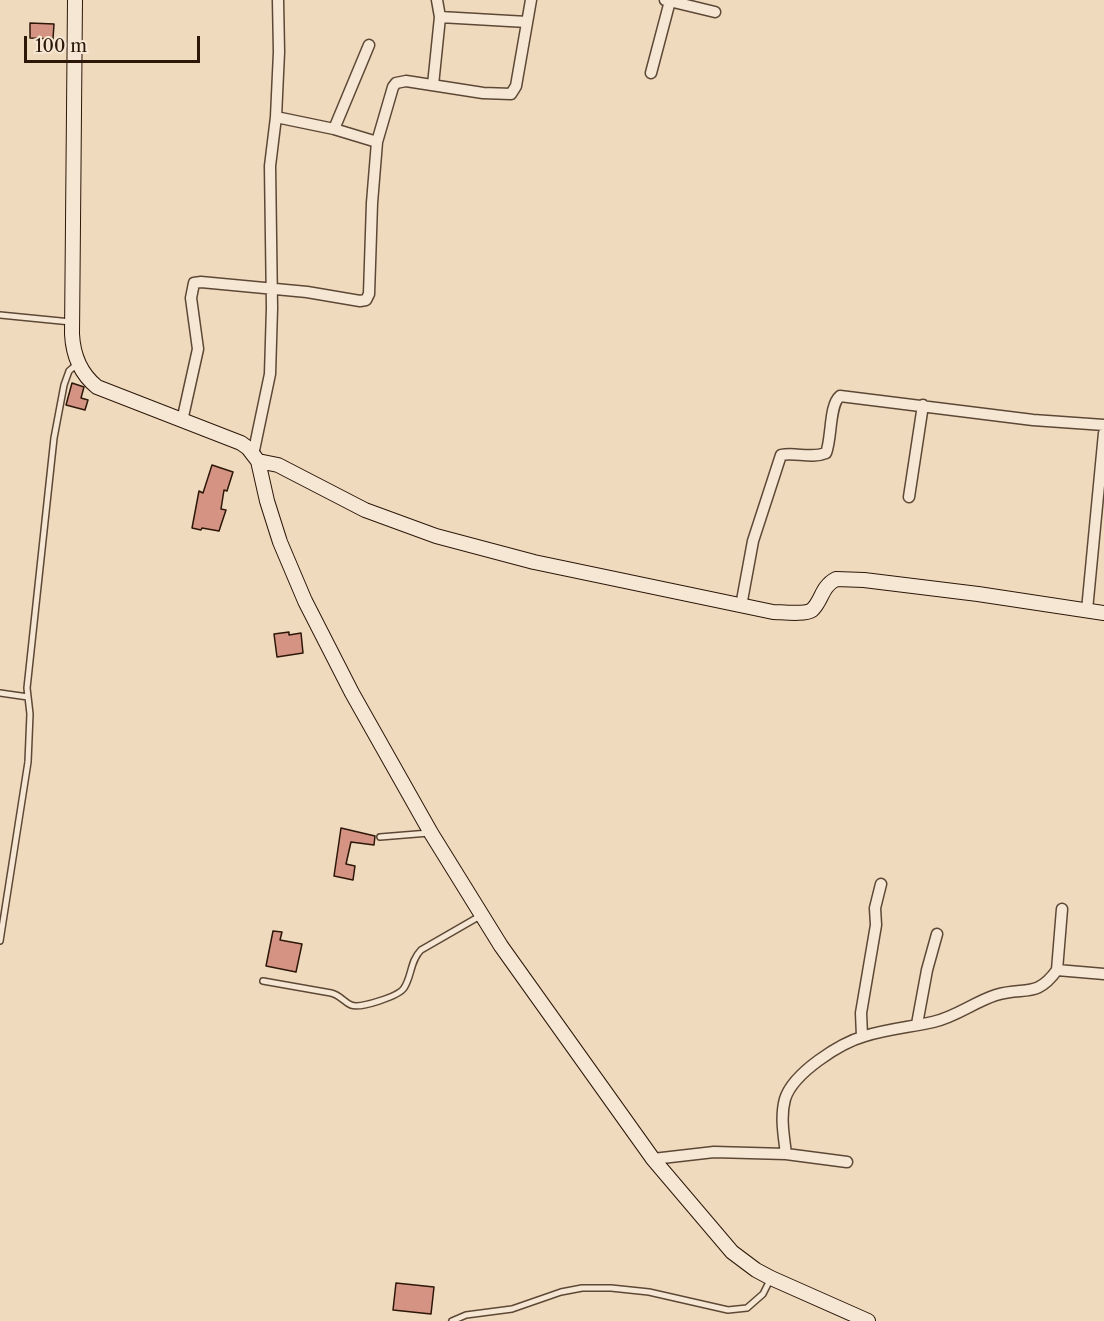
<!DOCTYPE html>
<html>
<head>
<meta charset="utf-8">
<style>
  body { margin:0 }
  #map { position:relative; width:1104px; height:1321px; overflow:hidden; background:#f0dabd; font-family:"Libre Caslon Text",serif }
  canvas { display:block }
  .scale { position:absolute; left:24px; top:36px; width:176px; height:27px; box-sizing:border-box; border:3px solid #2c1709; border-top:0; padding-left:8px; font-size:18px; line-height:21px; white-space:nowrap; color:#2c1709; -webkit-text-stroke:4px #f5e7d4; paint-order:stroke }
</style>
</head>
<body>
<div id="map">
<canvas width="1104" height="1321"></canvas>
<div class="scale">100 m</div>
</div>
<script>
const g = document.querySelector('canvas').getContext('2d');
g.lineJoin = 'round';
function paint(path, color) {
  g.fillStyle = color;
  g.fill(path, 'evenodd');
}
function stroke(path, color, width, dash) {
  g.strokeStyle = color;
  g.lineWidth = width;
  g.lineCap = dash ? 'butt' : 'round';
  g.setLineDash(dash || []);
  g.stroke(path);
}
const building = new Path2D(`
  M30 23 54 24 53 39 30 38Z
  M72 383 84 387 81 398 88 400 85 410 66 405Z
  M212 465 233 472 227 491 224 490 221 509 226 510 219 531 202 528 201 530 192 528 199 491 203 493Z
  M289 632V635L301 633 303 653 277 657 274 634Z
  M341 828 375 836 374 845 351 842 346 864 355 866 353 880 334 876Z
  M273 931 282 932 280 940 302 944 296 972 266 966Z
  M396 1283 434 1287 431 1314 393 1310Z`);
paint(building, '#d59483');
stroke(building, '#2c1709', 1.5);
const lane = new Path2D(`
  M0 315 71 322
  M0 693 28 697
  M380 837 429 833
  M0 941 28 762 30 714 27 688 54 438 64 385 69 371 77 364
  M263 981 331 993C340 995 344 1002 351 1005 360 1009 399 996 404 988 412 976 410 961 421 950L480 916
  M452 1321 466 1315 512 1309 561 1292 582 1288H611L649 1292 728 1310 747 1308 763 1294 770 1280`);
const street = new Path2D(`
  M437 0 440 17 527 22
  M665 0 715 12
  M651 73 670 1
  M433 85 440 17
  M276 117 334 129 377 142
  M334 129 369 45
  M182 421 198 349 191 298 194 283 201 282 307 292 360 301 366 300 369 294 372 203 377 142 393 87 396 83 406 81 483 93 511 94 516 86 531 0
  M253 455 270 374 272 308 270 166 276 117 279 52 278 0
  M909 497 923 405
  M741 606 753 541 781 455C796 452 811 459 826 453 832 438 829 405 840 396L1033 420 1104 425
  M1087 610 1104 433
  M1057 970 1062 909
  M917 1024 927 970 937 934
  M862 1036 861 1013 876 925 875 908 881 884
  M786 1154C784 1137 780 1117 785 1099 793 1073 840 1043 865 1036 888 1029 911 1027 933 1022 956 1017 974 1002 996 995 1025 986 1036 999 1057 970L1104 974
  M653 1159 714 1152 786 1154 847 1162`);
const secondary = new Path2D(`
  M75 0 72 334C73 355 81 374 97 387L241 443 248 448 258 461 267 501 280 542 305 601 352 693 431 833 501 946 653 1159 732 1252 756 1270 771 1278 868 1321
  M258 461 278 465 365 510 436 536 534 562 773 612C781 612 805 615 812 610 822 601 821 587 836 579L864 580 978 594 1104 613`);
stroke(lane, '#5d4836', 8);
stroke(street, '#5d4836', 13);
stroke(secondary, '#2c1709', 16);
stroke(lane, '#f5e7d4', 5);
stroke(street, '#f5e7d4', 10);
stroke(secondary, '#f5e7d4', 14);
</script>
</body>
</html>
